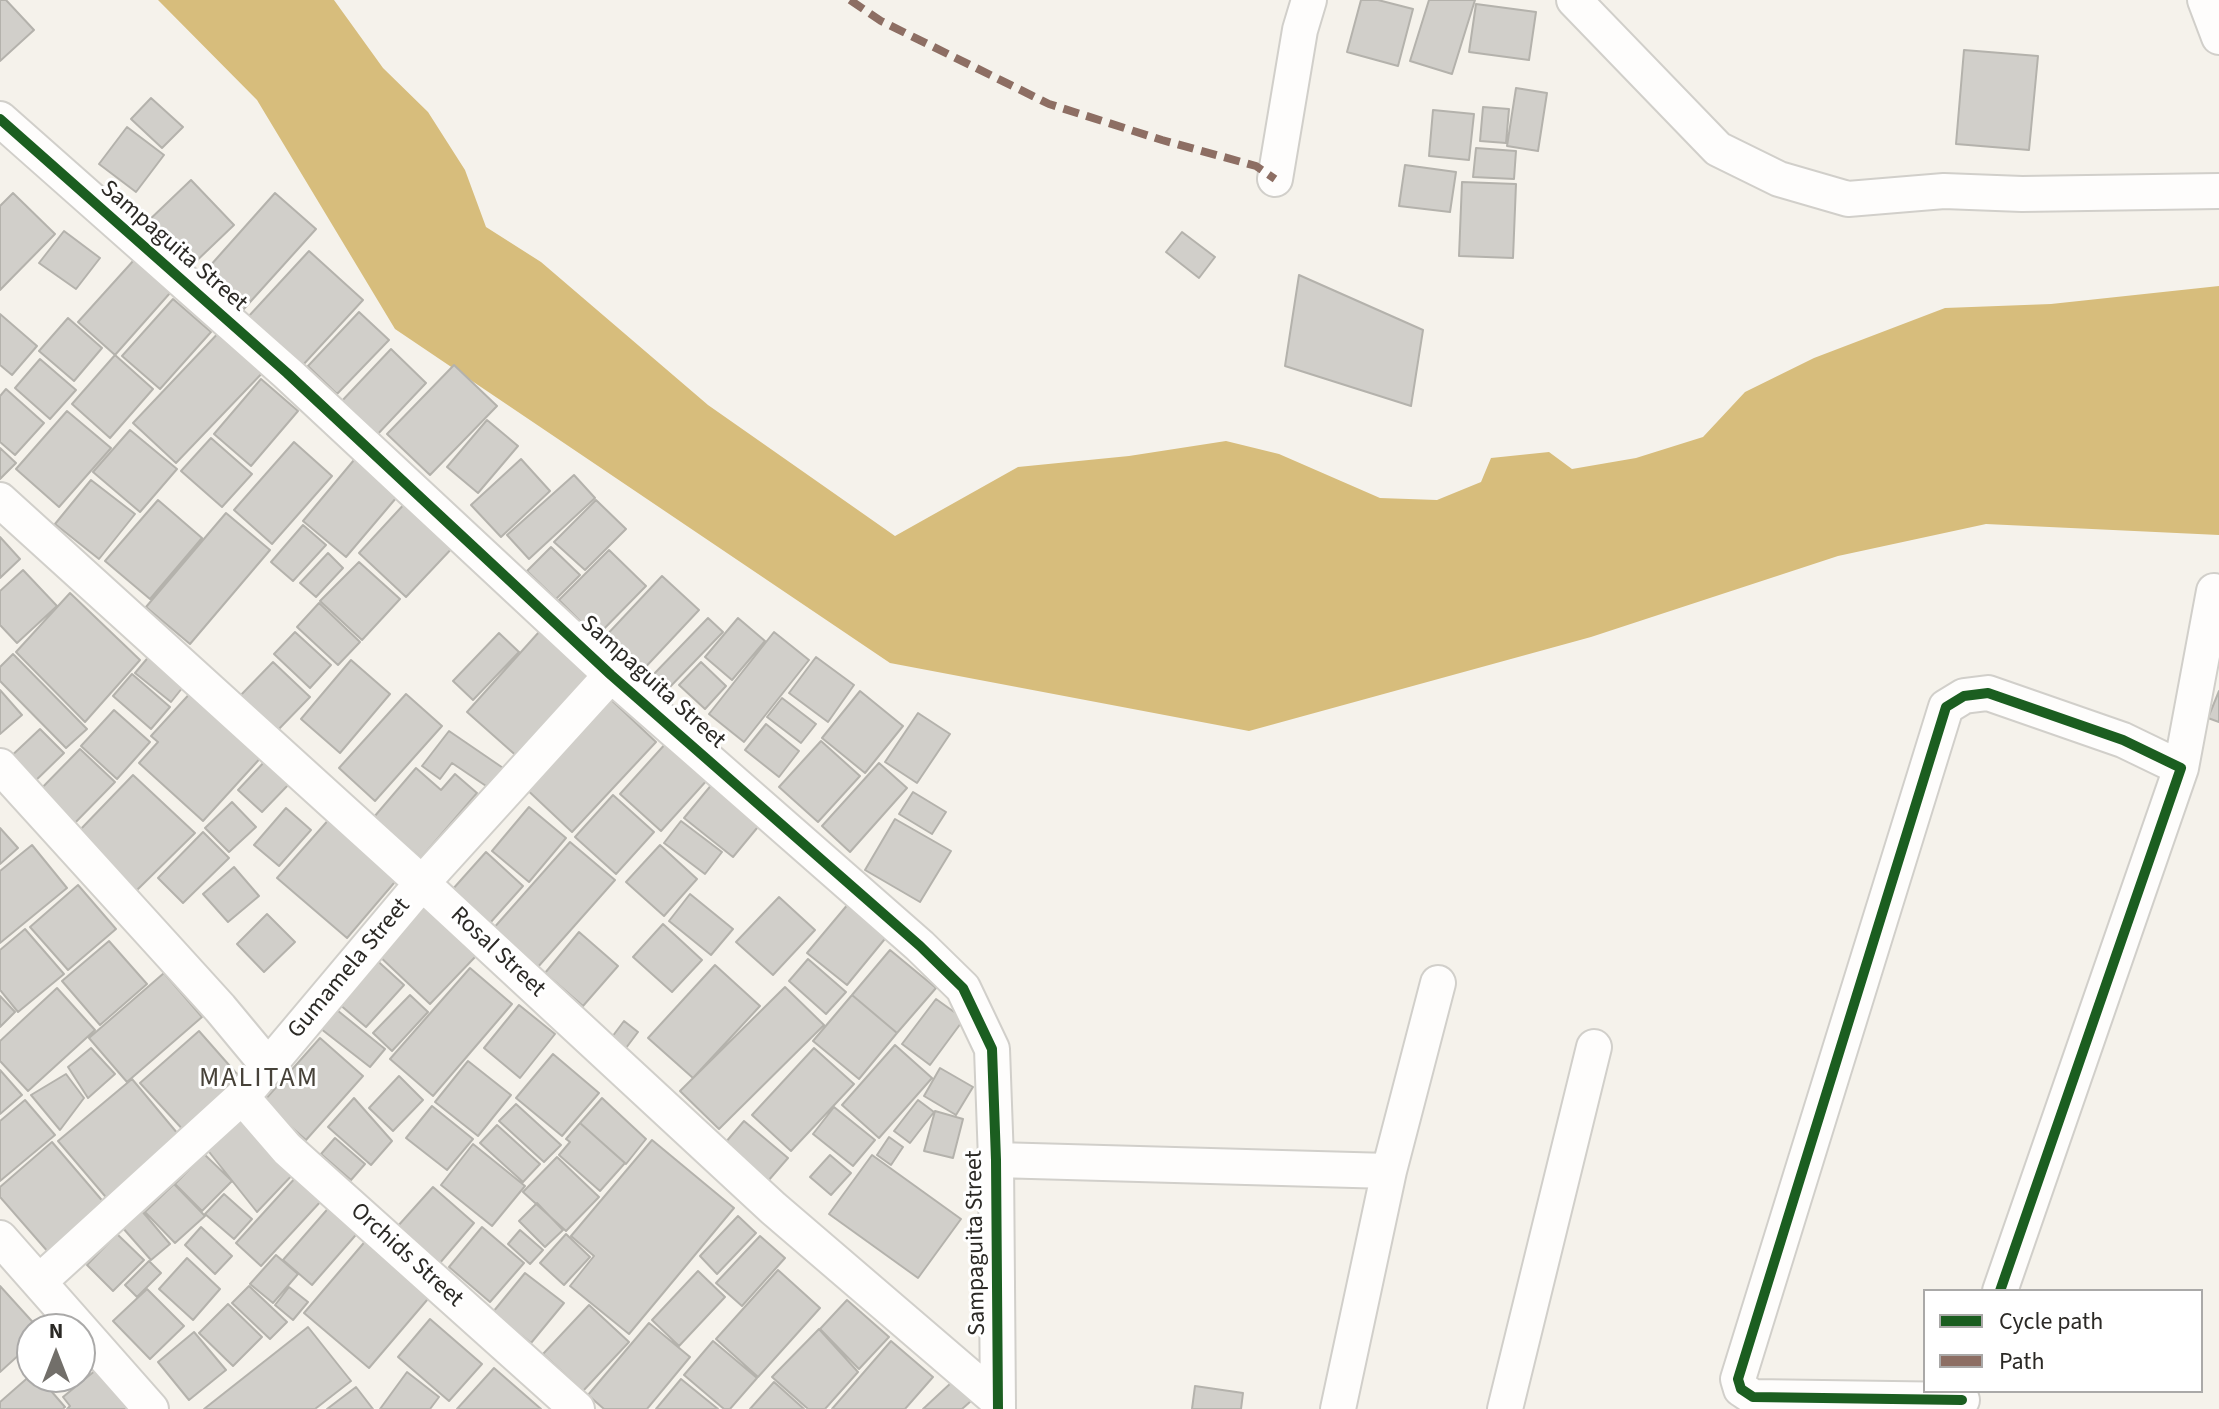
<!DOCTYPE html>
<html>
<head>
<meta charset="utf-8">
<style>
  body { margin:0 }
  #map { position:relative; width:2219px; height:1409px; overflow:hidden; background:#f5f2eb; font-family:"Source Sans 3",sans-serif }
  canvas { display:block }
  .legend { position:absolute; left:1923px; top:1289px; width:280px; height:104px; box-sizing:border-box; background:#fff; border:2px solid #aaa9a8; margin:0; padding:10px 14px; list-style:none; font-size:24px; color:#2b2925 }
  .legend li { display:flex; align-items:center; gap:16px; height:40px }
  .legend b { width:40px; border:2px solid #aaa9a8 }
  .north { position:absolute; left:16px; top:1313px; width:80px; height:80px; box-sizing:border-box; background:#fff; border:2px solid #aaa9a8; border-radius:50%; rotate:0deg; font-size:22px; font-weight:700; line-height:32px; text-align:center; color:#2b2925 }
  .north::after { content:''; display:block; margin:auto; width:28px; height:36px; background:#726f6a; clip-path:polygon(50% 0,100% 100%,50% 72%,0 100%) }
</style>
</head>
<body>
<div id="map">
<canvas width="2219" height="1409"></canvas>
<ul class="legend">
<li><b style="height:10px;background:#1b5e20"></b>Cycle path</li>
<li><b style="height:10px;background:#8d6e63"></b>Path</li>
</ul>
<div class="north">N</div>
</div>
<script>
const g = document.querySelector('canvas').getContext('2d');
g.lineJoin = 'round';
function paint(path, color) {
  g.fillStyle = color;
  g.fill(path, 'evenodd');
}
function stroke(path, color, width, dash) {
  g.strokeStyle = color;
  g.lineWidth = width;
  g.lineCap = dash ? 'butt' : 'round';
  g.setLineDash(dash || []);
  g.stroke(path);
}
function label(font, color, halo, rows, align = 'center') {
  g.font = font + ' "Source Sans 3",sans-serif';
  g.lineWidth = 6;
  g.setLineDash([]);
  g.textBaseline = 'middle';
  g.strokeStyle = halo;
  g.fillStyle = color;
  for (const [text, x, y, turn = 0] of rows) {
    g.save();
    g.translate(x, y);
    g.rotate((+turn || 0) * Math.PI / 180);
    g.textAlign = isNaN(turn) ? turn : align;
    if (halo) g.strokeText(text, 0, 0);
    g.fillText(text, 0, 0);
    g.restore();
  }
}
paint(new Path2D(`
  M158 0H334L383 68 428 112 465 170 486 227 541 262 708 405 895 536 1018 467 1129 456 1226 441 1279 454 1380 498 1437 500 1481 482 1491 458 1549 452 1572 469 1636 458 1703 437 1745 392 1814 358 1945 308 2051 304 2219 286V535L1986 524 1838 556 1591 637 1249 731 890 663 395 329 257 100Z`), '#d7bd7c');
const building = new Path2D(`
  M0 0H6L34 30 0 61Z
  M1361 0H1378L1413 9 1398 66 1347 52Z
  M1429 0H1475L1452 74 1410 61Z
  M1476 4 1536 12 1529 60 1469 52Z
  M1964 50 2038 56 2029 150 1956 144Z
  M1516 88 1547 93 1538 151 1507 146Z
  M151 98 183 127 162 148 131 119Z
  M1483 107 1509 109 1506 143 1480 141Z
  M1433 110 1474 114 1469 160 1429 156Z
  M127 127 164 155 136 192 99 164Z
  M1476 148 1516 151 1514 179 1473 177Z
  M1405 165 1456 172 1450 212 1399 206Z
  M191 180 234 225 188 269 144 225Z
  M1462 182 1516 184 1513 258 1459 256Z
  M13 193 55 234 0 290V206Z
  M275 193 316 229 242 311 201 276Z
  M64 231 100 258 76 289 39 263Z
  M1182 232 1215 257 1199 278 1166 252Z
  M309 251 363 300 302 366 248 317Z
  M134 260 170 293 115 355 78 322Z
  M1299 275 1423 330 1411 406 1285 366Z
  M173 299 211 332 160 389 122 356Z
  M359 312 389 340 337 394 308 366Z
  M0 314 37 346 12 375 0 365Z
  M68 318 102 348 74 381 39 351Z
  M224 327 267 368 176 463 133 423Z
  M391 349 426 383 375 437 339 404Z
  M115 355 153 389 110 438 72 404Z
  M40 359 76 390 50 419 15 388Z
  M454 365 497 406 430 475 387 434Z
  M261 379 298 411 251 466 214 434Z
  M6 389 44 423 15 455 0 442V396Z
  M67 411 111 448 59 507 16 469Z
  M487 420 518 446 478 493 447 467Z
  M130 430 177 469 140 512 93 472Z
  M211 438 252 474 222 507 181 471Z
  M294 442 332 476 272 544 234 510Z
  M0 448 16 463 0 479Z
  M359 454 402 491 346 557 303 521Z
  M521 459 550 491 501 537 471 505Z
  M574 475 595 498 529 559 507 535Z
  M91 480 135 514 99 559 55 524Z
  M158 500 202 538 150 599 105 561Z
  M408 500 456 544 406 597 359 553Z
  M596 500 626 529 585 570 554 542Z
  M226 513 270 550 190 644 146 607Z
  M303 525 326 545 293 581 271 562Z
  M0 537 20 559 0 578Z
  M551 547 580 575 556 599 527 571Z
  M609 550 646 586 596 637 559 600Z
  M328 553 343 568 316 597 300 583Z
  M359 562 400 599 362 640 320 601Z
  M23 570 57 606 17 643 0 625V591Z
  M662 576 699 610 639 674 602 640Z
  M70 593 140 660 85 722 16 652Z
  M319 603 360 642 338 665 297 627Z
  M708 618 723 632 667 690 652 676Z
  M738 618 765 641 732 680 705 657Z
  M295 632 331 665 310 688 274 654Z
  M539 632 592 678 520 759 467 712Z
  M774 632 809 660 744 742 709 714Z
  M499 633 519 652 473 700 453 681Z
  M13 654 87 729 66 748 0 681V667Z
  M151 654 187 682 171 702 135 673Z
  M816 657 854 685 828 722 789 693Z
  M351 660 390 694 340 753 301 719Z
  M273 662 310 697 275 733 238 698Z
  M701 662 726 686 705 709 679 685Z
  M132 674 170 707 151 729 113 696Z
  M194 689 265 753 203 821 139 763 158 742 151 736Z
  M0 690 22 715 0 734Z
  M860 691 903 726 865 773 822 738Z
  M2219 691V722L2208 718Z
  M406 694 442 726 375 801 339 768Z
  M605 694 656 742 572 832 521 784Z
  M782 698 816 724 801 743 767 717Z
  M114 710 150 742 117 779 81 746Z
  M918 713 950 734 917 783 885 762Z
  M766 724 799 751 779 777 745 750Z
  M40 729 64 753 29 787 5 762Z
  M449 731 506 770 492 790 452 763 440 779 422 766Z
  M821 741 860 776 818 822 779 787Z
  M667 742 708 779 661 831 620 794Z
  M80 749 115 782 68 830 33 797Z
  M266 760 290 783 262 812 238 790Z
  M879 763 907 788 850 852 822 826Z
  M416 768 441 790 455 774 477 793 421 858 374 817Z
  M133 775 195 833 136 891 78 832Z
  M713 783 762 822 733 857 684 818Z
  M913 792 946 812 932 834 899 814Z
  M613 795 654 832 616 874 575 837Z
  M232 802 256 827 229 852 205 828Z
  M529 807 566 838 529 882 492 851Z
  M286 808 311 830 279 866 254 845Z
  M331 817 400 876 347 938 277 878Z
  M895 819 951 851 920 902 865 870Z
  M681 821 722 852 705 874 664 843Z
  M0 828 18 848 0 864Z
  M203 832 229 858 183 903 158 878Z
  M570 842 615 880 537 968 492 930Z
  M32 845 67 888 0 943V871Z
  M660 845 697 879 664 916 626 882Z
  M486 852 523 886 490 923 452 890Z
  M234 867 259 896 228 922 203 894Z
  M78 885 116 929 68 970 30 927Z
  M690 894 733 929 711 955 669 921Z
  M779 897 815 930 773 975 736 942Z
  M854 897 893 929 847 985 807 953Z
  M422 905 476 956 430 1004 376 953Z
  M267 914 295 942 264 972 237 944Z
  M663 924 702 960 672 992 633 957Z
  M25 929 64 974 18 1012 0 990V950Z
  M579 932 618 966 583 1006 545 973Z
  M109 941 147 984 100 1025 62 981Z
  M890 950 936 988 897 1033 852 995Z
  M371 955 404 985 366 1027 332 998Z
  M808 959 846 992 826 1014 789 981Z
  M715 965 760 1006 693 1078 648 1038Z
  M470 968 512 1004 433 1096 390 1059Z
  M164 973 202 1017 127 1082 89 1038Z
  M785 987 824 1025 719 1129 680 1091Z
  M57 988 95 1030 28 1091 0 1061V1041Z
  M410 995 428 1012 392 1051 373 1033Z
  M852 995 897 1033 859 1079 813 1041Z
  M0 996 15 1012 0 1027Z
  M936 999 964 1019 930 1065 902 1044Z
  M519 1005 555 1034 520 1078 484 1048Z
  M332 1006 385 1049 370 1067 316 1025Z
  M624 1021 638 1032 623 1052 609 1041Z
  M199 1031 244 1082 186 1133 140 1083Z
  M320 1038 363 1076 306 1140 263 1102Z
  M895 1045 932 1078 879 1138 842 1105Z
  M91 1048 115 1074 88 1098 68 1067Z
  M814 1048 854 1084 791 1151 752 1115Z
  M553 1054 599 1093 562 1136 516 1098Z
  M468 1061 511 1095 478 1136 435 1102Z
  M940 1068 973 1087 956 1115 924 1096Z
  M0 1070 22 1095 0 1114Z
  M66 1074 84 1098 60 1130 31 1095Z
  M399 1076 423 1100 393 1131 369 1108Z
  M132 1079 183 1140 110 1202 58 1141Z
  M354 1098 392 1141 371 1165 328 1127Z
  M602 1098 646 1139 626 1164 580 1123Z
  M25 1100 55 1135 0 1181V1121Z
  M918 1100 934 1112 910 1143 894 1131Z
  M516 1104 561 1145 544 1162 499 1121Z
  M432 1106 473 1139 447 1170 406 1138Z
  M834 1107 875 1140 853 1166 813 1134Z
  M935 1111 963 1119 953 1158 924 1151Z
  M243 1114 297 1170 257 1212 206 1148Z
  M744 1121 788 1158 768 1181 725 1143Z
  M580 1123 625 1163 600 1191 559 1155 570 1142 566 1139Z
  M497 1125 540 1164 523 1182 480 1143Z
  M889 1137 903 1147 891 1165 877 1155Z
  M335 1138 365 1164 351 1180 321 1154Z
  M652 1140 734 1208 629 1334 570 1286 594 1256 571 1236Z
  M52 1142 106 1205 49 1253 0 1197V1187Z
  M473 1144 525 1186 492 1226 441 1185Z
  M204 1154 232 1181 202 1211 175 1184Z
  M830 1155 851 1173 831 1195 810 1177Z
  M872 1155 961 1219 918 1278 829 1214Z
  M557 1157 599 1197 566 1231 523 1192Z
  M297 1176 322 1200 261 1266 236 1243Z
  M174 1184 205 1216 175 1243 145 1212Z
  M433 1187 474 1223 439 1264 397 1227Z
  M224 1194 252 1219 234 1239 205 1214Z
  M537 1203 563 1230 545 1247 519 1221Z
  M332 1204 361 1229 312 1285 283 1260Z
  M141 1210 170 1244 151 1260 122 1227Z
  M738 1216 756 1233 717 1274 700 1256Z
  M201 1227 232 1256 215 1274 185 1245Z
  M482 1227 524 1263 490 1302 449 1267Z
  M520 1230 543 1250 530 1264 508 1244Z
  M117 1234 144 1260 113 1291 87 1265Z
  M566 1234 590 1257 564 1285 540 1263Z
  M760 1236 785 1258 742 1306 716 1283Z
  M368 1238 433 1293 369 1368 304 1313Z
  M276 1255 298 1274 273 1303 250 1284Z
  M187 1258 220 1289 193 1320 159 1289Z
  M149 1261 161 1273 137 1297 125 1285Z
  M778 1270 820 1308 758 1377 716 1339Z
  M698 1271 725 1297 679 1346 652 1320Z
  M525 1273 564 1303 531 1343 493 1312Z
  M0 1286 39 1329H32V1343L0 1372Z
  M249 1286 287 1322 270 1339 232 1303Z
  M289 1287 308 1302 293 1320 275 1305Z
  M147 1289 184 1326 150 1359 113 1321Z
  M847 1300 889 1337 859 1369 820 1329Z
  M228 1304 262 1337 233 1366 199 1333Z
  M589 1305 629 1342 583 1391 543 1354Z
  M430 1319 482 1364 449 1401 398 1357Z
  M649 1323 690 1357 647 1409H604L588 1395Z
  M308 1327 351 1381 315 1409H204Z
  M819 1329 858 1372 825 1409H808L772 1377Z
  M194 1332 226 1370 189 1400 158 1362Z
  M713 1341 757 1378 730 1409H724L684 1375Z
  M891 1341 933 1377 905 1409H832Z
  M102 1365 139 1409H67L70 1406 63 1397Z
  M494 1368 541 1409H457Z
  M407 1372 439 1397 430 1409H380Z
  M32 1374V1377H39L65 1407 63 1409H0V1402Z
  M681 1379 718 1409H656Z
  M774 1382 804 1409H750Z
  M952 1382 971 1401 962 1409H923Z
  M1195 1386 1243 1393 1241 1409H1192Z
  M356 1387 373 1409H327Z`);
paint(building, '#d1cfca');
stroke(building, '#b4b2ac', 2);
const street = new Path2D(`
  M1574 0 1718 149 1779 179 1848 199 1944 191 2022 194 2219 191
  M2205 0 2219 37
  M0 119 287 373 611 675 920 946 963 988 992 1049 996 1160 998 1409
  M1275 179 1300 30 1309 0
  M0 500 422 883 773 1208 998 1401
  M0 766 220 1008 269 1067
  M2181 768 2214 591
  M242 1097 287 1149 577 1409
  M996 1160 1389 1171
  M0 1238 151 1409
  M39 1282 242 1097 422 883 611 675
  M1962 1400 1753 1397 1741 1389 1738 1379 1946 707 1964 696 1988 693 2123 740 2181 768 2000 1291
  M1338 1409 1389 1171 1438 983
  M1505 1409 1594 1047`);
stroke(street, '#d1cfca', 38);
stroke(street, '#fefdfc', 34);
stroke(new Path2D(`
  M850 0 881 21 1049 104 1162 140 1256 166 1275 179`), '#8d6e63', 8, [16, 8]);
stroke(new Path2D(`
  M0 119 287 373 611 675 920 946 963 988 992 1049 996 1160 998 1409
  M1962 1400 1753 1397 1741 1389 1738 1379 1946 707 1964 696 1988 693 2123 740 2181 768 2000 1291`), '#1b5e20', 10);
label('24px', '#2b2925', '#fff', [
  ["Sampaguita Street",173,247,41],
  ["Sampaguita Street",652,683,42],
  ["Rosal Street",497,953,43],
  ["Gumamela Street",350,969,-50],
  ["Sampaguita Street",977,1243,-91],
  ["Orchids Street",406,1256,42]
]);
g.letterSpacing = '2px';
label('28px', '#474239', '#fff', [
  ["MALITAM",259,1080]
]);
g.letterSpacing = '0px';
</script>
</body>
</html>
